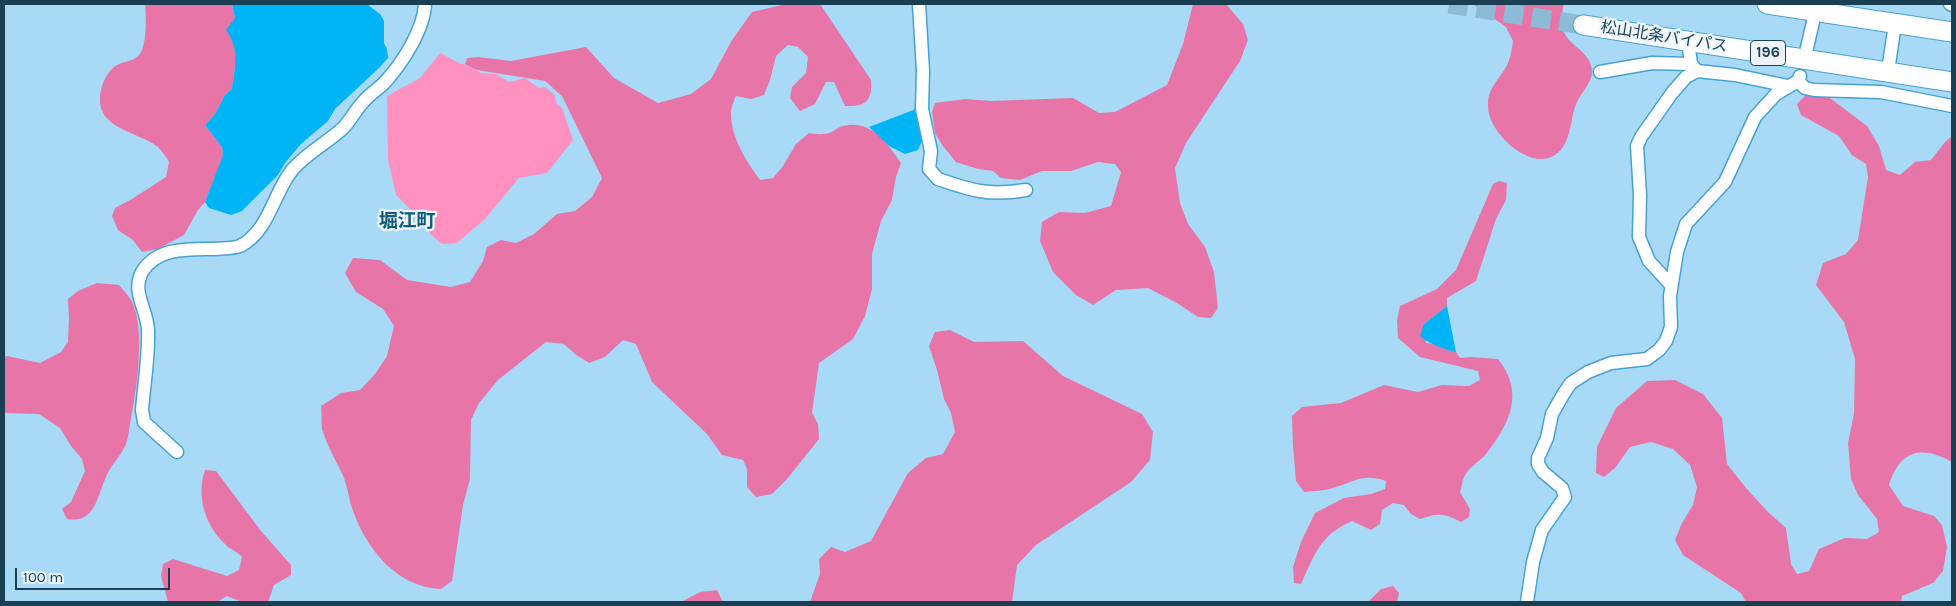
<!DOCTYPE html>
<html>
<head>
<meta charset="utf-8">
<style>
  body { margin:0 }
  #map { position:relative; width:1956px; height:606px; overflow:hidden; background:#a8daf7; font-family:Karla,sans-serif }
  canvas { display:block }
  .frame { position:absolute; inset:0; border:5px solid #1a3f53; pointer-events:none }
  .scale { position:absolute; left:15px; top:568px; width:155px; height:22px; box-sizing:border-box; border:2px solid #1a3f53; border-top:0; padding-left:6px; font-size:15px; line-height:18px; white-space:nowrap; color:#1a3f53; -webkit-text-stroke:4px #ecf4f9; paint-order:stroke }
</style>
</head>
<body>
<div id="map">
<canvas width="1956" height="606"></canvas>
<div class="frame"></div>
<div class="scale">100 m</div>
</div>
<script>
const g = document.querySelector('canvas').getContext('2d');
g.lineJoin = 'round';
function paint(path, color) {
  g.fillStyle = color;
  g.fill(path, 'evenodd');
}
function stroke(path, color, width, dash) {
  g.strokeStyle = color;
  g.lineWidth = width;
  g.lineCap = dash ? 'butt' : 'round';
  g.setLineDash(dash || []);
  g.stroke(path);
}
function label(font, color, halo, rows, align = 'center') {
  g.font = font + ' Karla,"Noto Sans JP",sans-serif';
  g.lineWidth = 4.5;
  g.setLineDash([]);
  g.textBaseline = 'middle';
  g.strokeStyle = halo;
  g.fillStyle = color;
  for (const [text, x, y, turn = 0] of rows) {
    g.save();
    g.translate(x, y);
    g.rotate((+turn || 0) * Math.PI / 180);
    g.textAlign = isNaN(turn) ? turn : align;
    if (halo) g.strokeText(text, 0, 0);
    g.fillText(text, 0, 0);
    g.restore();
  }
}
paint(new Path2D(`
  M440 53 461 64 468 65 481 73 496 74 509 82 525 78 539 88 545 87 554 94 557 104 562 108 573 140 547 173 519 178 485 219 457 243 442 244 431 235 425 224 396 195 388 160 387 96 420 78Z`), '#fe91bf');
paint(new Path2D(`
  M145 4H232L235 18 233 39 236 59 232 89 225 95 215 114 205 125 222 147 223 156 205 202 198 210 184 235 158 249 142 252 133 240 118 230 112 216 115 208 132 199 166 177 169 162C166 157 162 151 158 147 139 132 98 129 100 98 100 87 107 70 117 65 126 60 137 62 142 50 147 36 146 18 145 4Z
  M786 4H820L871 80C873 101 865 107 845 106L834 82H826L815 104 800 111 790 98 792 87 806 73 808 57 798 47 788 45 776 56 770 80 764 95 751 99 736 96C734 100 732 106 731 111 730 136 746 161 760 180L773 178 783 166 796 144 809 133C815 134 823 135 829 133 833 132 838 127 843 126 871 119 887 143 901 163L896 177 892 200 881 221 872 254V289L865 316 853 339 819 363 812 413 818 424 819 439 787 479 772 494 756 497 747 487V469L743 460 722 455 707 434 652 382 636 344 623 340 605 357 589 363 575 354 564 344 546 342 498 380 479 403 471 420 470 479 463 505 452 581 441 589C397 587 367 550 353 511 349 500 348 489 344 478 337 462 327 446 322 429 321 422 322 413 321 406L341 393 360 390 375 374 387 356 394 326 383 309 356 292 345 273 353 258 380 260 407 280 451 287 470 282 483 261 487 247 501 240 516 243 534 234 557 214 575 211 592 197 602 178 562 96 545 81 477 70 465 64 467 58 478 57 511 61 586 47 614 78 658 103 691 94 711 79 732 40 752 12Z
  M1193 4H1226L1243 24 1248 40 1240 61 1186 143 1175 168 1180 203 1188 224 1205 247 1214 272 1218 308 1211 318 1198 317 1177 303 1148 288 1116 290 1093 305 1076 295 1053 272 1040 241 1042 222 1059 212 1085 213 1111 206 1121 172 1115 164 1098 162 1071 171H1042L1020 180 1001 178 993 171 978 169 956 162 942 145 935 133 932 112 935 103 965 99 991 101 1073 98 1099 113 1115 112 1167 85 1183 44Z
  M1473 4H1563C1563 12 1561 23 1563 30 1569 47 1593 52 1592 73 1591 83 1582 92 1578 100 1569 117 1573 143 1555 155 1530 172 1488 132 1488 107 1487 86 1501 79 1508 63 1511 56 1512 48 1513 41L1506 27Z
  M1807 94 1830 98 1867 126 1879 146 1886 170 1900 175 1915 162 1931 160 1945 142 1952 136V462C1921 445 1900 450 1889 485L1903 506 1934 516 1942 525 1947 547 1943 571 1933 583 1902 596 1901 602H1746L1741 593 1683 555 1675 540 1682 523 1693 505 1697 487 1690 465 1673 449 1651 442 1630 447 1615 468 1604 477 1596 473 1597 447 1616 408 1647 381 1675 380 1703 394 1722 418 1727 464 1746 488 1768 512 1786 528 1791 564 1797 574 1809 571 1819 549 1845 538 1867 539 1879 532 1877 519 1858 495 1851 479 1848 443 1854 413 1855 359 1844 322 1816 285 1823 263 1846 254 1858 240 1868 177 1866 164 1852 155 1839 136 1801 115 1797 104Z
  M1499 181 1507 183 1506 200 1496 219 1476 281 1447 298V306L1424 324 1426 343C1438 344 1444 350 1456 352L1460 358 1471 357 1498 359C1525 393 1510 423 1486 454 1480 461 1468 468 1464 477 1462 481 1462 487 1460 492L1470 509 1469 517 1461 522C1443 513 1439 513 1420 519L1411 514 1404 505 1393 503 1382 510 1380 524 1371 530 1352 521C1320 535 1315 554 1301 584L1294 583 1293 567 1301 542 1315 513 1344 498 1371 494 1385 489 1386 481C1365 473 1355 481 1336 487 1326 491 1314 491 1304 492L1296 481 1293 447 1292 416 1302 407 1341 403 1384 385 1418 392 1442 385 1469 386 1480 380 1478 371 1420 357 1398 338 1397 321 1400 306 1437 289 1456 270 1493 184Z
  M97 283 119 285C123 290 128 295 131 300 146 327 137 388 131 418 129 427 129 440 124 448 119 458 110 466 106 477 97 497 95 524 67 519L62 509 71 502 85 471 82 459 71 446 60 428 39 414 4 413V357L7 356 40 363 61 352 68 342 69 318 68 299 78 291Z
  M950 330 974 342 1023 341 1063 376 1142 414 1153 432 1150 460 1131 482 1036 545 1017 565 1012 602H810L820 574 819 559 831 547 845 552 871 541 908 473 926 458 943 454 955 432 951 413 944 399 937 370 929 346 935 332Z
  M205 470 216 471 261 531 291 565V575L274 585 268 602H242L227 596 217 602H168L161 576 163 564 173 559 227 576 239 570 242 557C237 551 229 549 224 543 205 525 196 495 205 470Z
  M1393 586 1399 593 1397 602H1368L1381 589Z
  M717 590 723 602H681L700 592Z`), '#e875a8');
paint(new Path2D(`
  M232 4H367L381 15 384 21V43L387 49 388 58 379 68 335 109 328 121 301 144 285 163 278 175 242 211 231 215 209 208 205 202 223 155 222 147 205 125 215 114 225 95 232 89C235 67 240 49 226 30L235 18Z
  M916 109 923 138 918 150 905 154 889 146 869 127Z
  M1447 306 1456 352C1446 350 1427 343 1420 336L1424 324Z`), '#00b4f5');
stroke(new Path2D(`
  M1449 4 1583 25`), '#8cbbd6', 19, [19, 9]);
const minor = new Path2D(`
  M919 4 923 71 922 109 931 151 929 169 938 179C973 191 989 196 1026 190
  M1950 4 1952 5
  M1688 41 1691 64 1697 71 1735 75 1788 86
  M1806 52 1813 22
  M1888 71 1895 24
  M1600 72 1652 63 1691 64
  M1798 81 1805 88 1814 90 1881 92 1952 106
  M1671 285 1649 261 1639 237 1640 195 1637 146 1641 137 1672 93 1686 77 1697 71
  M177 452 144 422 142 410C144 384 149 357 148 331 148 310 131 293 142 272 157 247 189 249 214 249 222 248 232 249 240 246 269 232 274 191 293 169 308 152 327 143 343 128 351 120 356 109 364 101 371 93 380 88 386 81 403 62 424 29 425 4
  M1527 602 1533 562 1542 530 1565 497 1562 488 1543 472 1538 464V458L1547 438 1552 414 1564 393 1571 383 1588 372 1611 363 1647 359 1659 350 1666 341 1671 327 1670 296 1673 277 1677 252 1686 224 1725 182 1755 117 1776 94 1798 81 1800 76`);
const highway = new Path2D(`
  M1767 4 1952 32
  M1583 25 1952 82`);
stroke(minor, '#47a2d0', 15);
stroke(highway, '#47a2d0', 21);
stroke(minor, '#fff', 12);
stroke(highway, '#fff', 19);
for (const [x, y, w] of [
  [1768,53,35]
]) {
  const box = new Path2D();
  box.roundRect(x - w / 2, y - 12.5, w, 25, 4);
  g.fillStyle = '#ecf4f9';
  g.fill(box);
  stroke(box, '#1a3f53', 1);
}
label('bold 15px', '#1a3f53', null, [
  ["196",1768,53]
]);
label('16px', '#1a3f53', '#ecf4f9', [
  ["松山北条バイパス",1664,37,9]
]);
label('bold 19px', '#0f5b7d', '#ecf4f9', [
  ["堀江町",407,222]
]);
</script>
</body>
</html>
